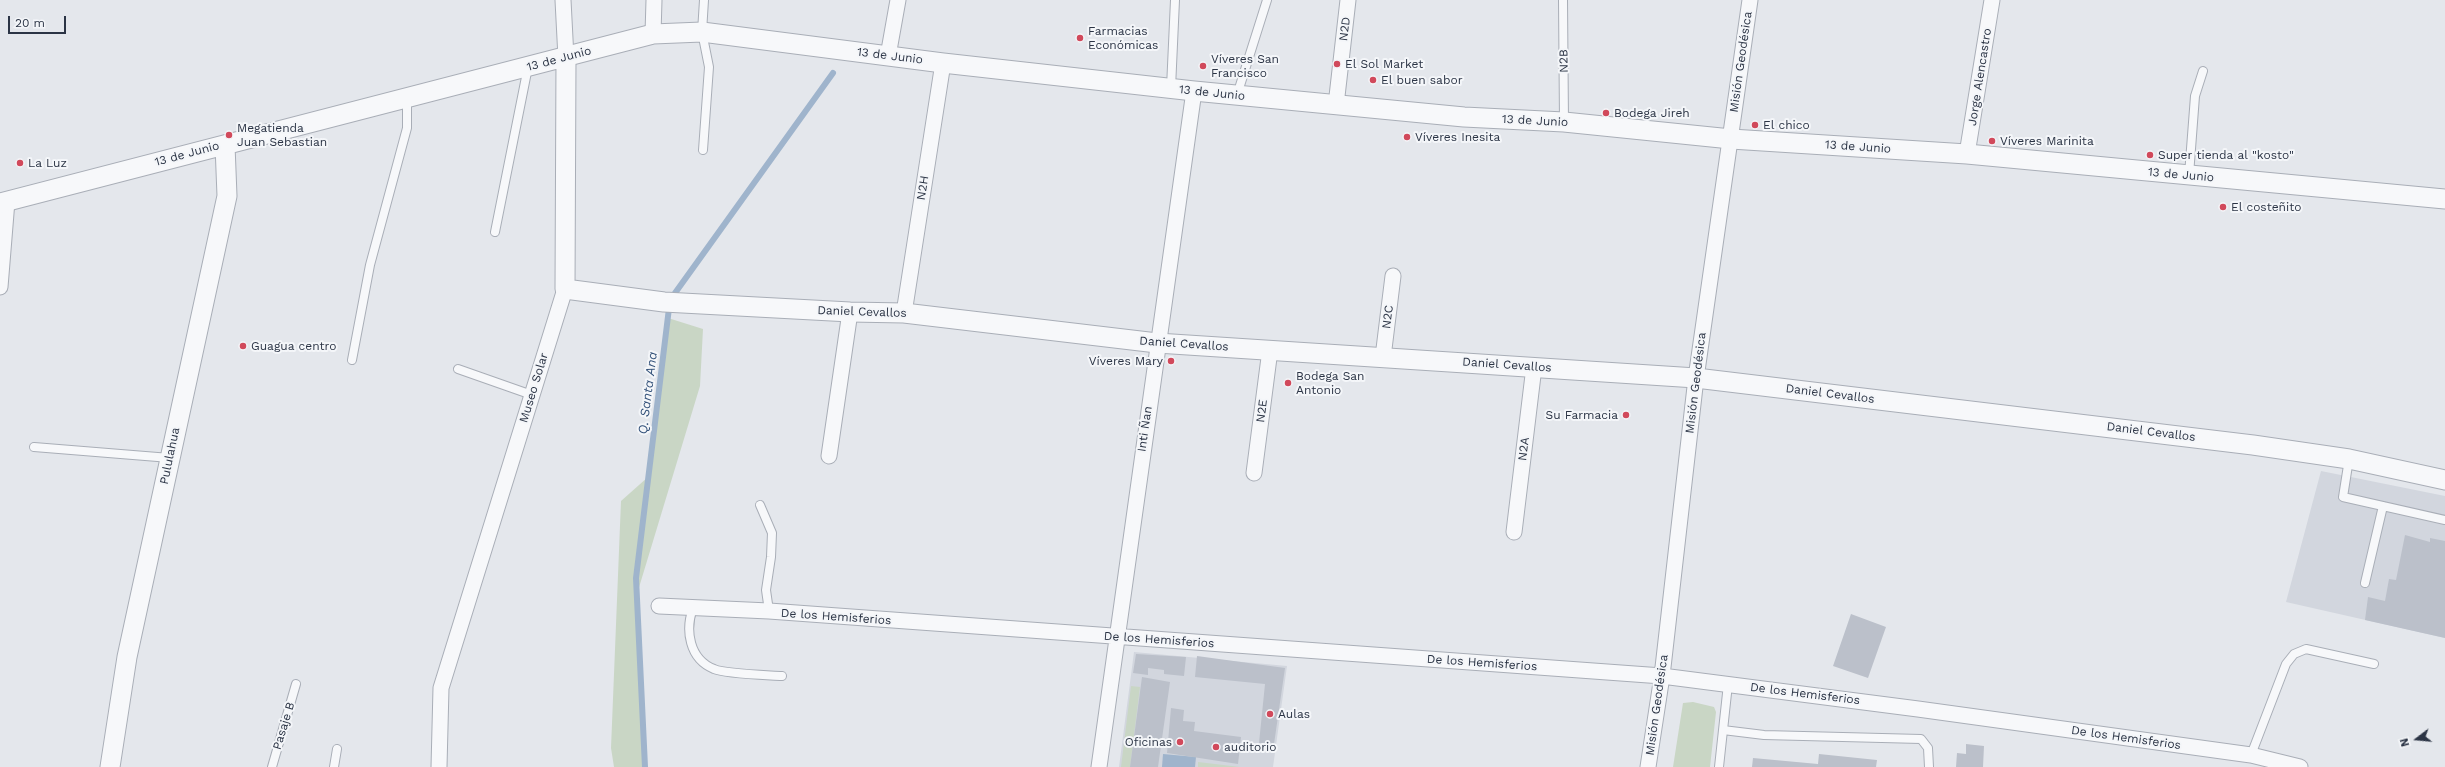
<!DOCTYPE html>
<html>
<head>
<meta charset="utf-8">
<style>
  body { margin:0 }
  #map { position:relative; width:2445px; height:767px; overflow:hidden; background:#e4e7ec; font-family:"Work Sans",sans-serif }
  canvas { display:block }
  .north { position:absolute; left:2397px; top:719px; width:40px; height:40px; -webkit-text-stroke:3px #f4f6f9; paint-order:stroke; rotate:254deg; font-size:11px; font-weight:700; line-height:16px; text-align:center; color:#2b3445 }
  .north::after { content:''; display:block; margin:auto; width:14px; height:18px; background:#2b3445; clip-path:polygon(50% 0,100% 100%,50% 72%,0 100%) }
  .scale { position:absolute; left:8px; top:16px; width:58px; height:18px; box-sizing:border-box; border:2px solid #2b3445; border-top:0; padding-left:5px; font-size:12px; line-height:14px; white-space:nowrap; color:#2b3445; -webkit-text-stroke:3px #f4f6f9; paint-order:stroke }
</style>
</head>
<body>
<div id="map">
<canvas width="2445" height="767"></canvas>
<div class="north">N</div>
<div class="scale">20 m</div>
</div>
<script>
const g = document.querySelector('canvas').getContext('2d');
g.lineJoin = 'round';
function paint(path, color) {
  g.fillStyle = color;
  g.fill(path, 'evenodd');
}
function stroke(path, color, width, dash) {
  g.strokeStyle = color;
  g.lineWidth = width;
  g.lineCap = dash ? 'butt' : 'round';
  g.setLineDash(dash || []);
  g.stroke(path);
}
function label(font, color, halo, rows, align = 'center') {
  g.font = font + ' "Work Sans",sans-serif';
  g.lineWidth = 4;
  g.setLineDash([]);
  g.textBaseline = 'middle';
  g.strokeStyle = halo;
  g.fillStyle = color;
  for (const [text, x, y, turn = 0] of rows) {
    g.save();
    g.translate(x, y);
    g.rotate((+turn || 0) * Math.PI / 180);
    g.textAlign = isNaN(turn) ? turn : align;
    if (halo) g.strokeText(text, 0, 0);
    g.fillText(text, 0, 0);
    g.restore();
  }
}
paint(new Path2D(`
  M2321 471 2445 496V638L2286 602Z
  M1134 652 1287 666 1273 767H1119Z`), '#d2d6de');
paint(new Path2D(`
  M668 318 703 329 700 386 637 594 645 767H614L611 748 621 501 648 477Z
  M1131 686 1140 687 1130 767H1121Z
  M1693 702 1714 707 1716 712 1710 767H1673L1683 703Z
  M1198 762 1240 767H1198Z`), '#c9d6c5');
paint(new Path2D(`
  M1163 754 1196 757 1195 767H1162Z`), '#9fb4cc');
stroke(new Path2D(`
  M645 767 636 578 670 300 833 73`), '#9fb4cc', 6);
paint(new Path2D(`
  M2405 535 2430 542V538L2445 541V638L2365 620 2368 597 2385 601 2389 579 2396 580Z
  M1851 614 1886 627 1868 678 1833 666Z
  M1136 654 1186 657 1184 676 1164 674V670L1148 668V675L1133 673Z
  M1197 656 1285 668 1274 744 1259 743 1265 684 1195 677Z
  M1142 677 1170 682 1158 767H1130Z
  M1171 708 1184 710 1183 721 1195 722 1194 731 1241 737 1238 764 1167 753Z
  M1966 744 1984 746 1983 767H1956L1957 753 1966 754Z
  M1819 754 1877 760 1876 767H1752L1753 758 1818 764Z`), '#bbc0ca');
const service = new Path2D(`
  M1563 0 1564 122
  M1171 88 1175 0
  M1237 95 1267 0
  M703 150 709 67 702 32 704 0
  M2189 175 2195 96 2203 71
  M495 232 528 67
  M352 360 370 265 407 128V98
  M458 369 532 395
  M34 447 170 458
  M2349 459 2343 497 2445 520
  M760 505 772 533 771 557 766 590 769 611
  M2365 583 2383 506
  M693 608C685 630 689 659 714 669 725 674 767 675 782 676
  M1723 730 1764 735 1921 739 1928 748 1929 767
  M2251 755 2286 664 2294 654 2306 649 2374 664
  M272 767 296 684
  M334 767 337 749
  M1719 767 1728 684`);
const minor = new Path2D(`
  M563 0 566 58
  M653 34 654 0
  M888 56 898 0
  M1336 105 1348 0
  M1967 154 1992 0
  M0 287 7 201
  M904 313 943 63
  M1383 357 1393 276
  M829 456 850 312
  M1254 473 1270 350
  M1514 532 1534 367
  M659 606 769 611 1662 676 1918 709 2251 755 2300 767
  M439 767 441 688 565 289
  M1099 767 1194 91
  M1648 767 1662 676 1696 378 1750 0`);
const tertiary = new Path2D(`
  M566 58 565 289 664 302 850 312 904 313 1157 343 1696 378 2253 445 2349 459 2445 480
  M0 203 653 34 702 32 943 63 1194 91 1464 117 1564 122 1731 139 1967 154 2445 199
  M110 767 127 657 227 196 225 145`);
stroke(service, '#a9aeb7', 10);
stroke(minor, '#a9aeb7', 17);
stroke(tertiary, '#a9aeb7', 21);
stroke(service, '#f7f8fa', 8);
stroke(minor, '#f7f8fa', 15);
stroke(tertiary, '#f7f8fa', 19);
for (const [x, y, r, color] of [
  [1080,38,4,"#d1495b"],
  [1337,64,4,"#d1495b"],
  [1203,66,4,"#d1495b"],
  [1373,80,4,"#d1495b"],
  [1606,113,4,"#d1495b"],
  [1755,125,4,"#d1495b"],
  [229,135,4,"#d1495b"],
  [1407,137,4,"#d1495b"],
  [1992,141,4,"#d1495b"],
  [2150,155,4,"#d1495b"],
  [20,163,4,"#d1495b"],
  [2223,207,4,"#d1495b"],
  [243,346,4,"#d1495b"],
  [1171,361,4,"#d1495b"],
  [1288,383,4,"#d1495b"],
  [1626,415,4,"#d1495b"],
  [1270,714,4,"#d1495b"],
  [1180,742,4,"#d1495b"],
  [1216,747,4,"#d1495b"]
]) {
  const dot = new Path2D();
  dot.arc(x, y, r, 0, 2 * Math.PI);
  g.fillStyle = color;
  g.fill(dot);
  stroke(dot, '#f4f6f9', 1.5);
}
label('12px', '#2b3445', '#f4f6f9', [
  ["N2D",1345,29,-83],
  ["13 de Junio",890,56,7],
  ["13 de Junio",559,59,-15],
  ["N2B",1564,61,-91],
  ["Misión Geodésica",1741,62,-82],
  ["Jorge Alencastro",1980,77,-81],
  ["13 de Junio",1212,93,6],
  ["13 de Junio",1535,121,3],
  ["13 de Junio",1858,147,4],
  ["13 de Junio",187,154,-15],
  ["13 de Junio",2181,175,5],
  ["N2H",923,188,-81],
  ["Daniel Cevallos",862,312,2],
  ["N2C",1388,317,-83],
  ["Daniel Cevallos",1184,344,4],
  ["Daniel Cevallos",1507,365,4],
  ["Misión Geodésica",1696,383,-83],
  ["Museo Solar",534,388,-73],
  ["Daniel Cevallos",1830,394,7],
  ["N2E",1262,411,-83],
  ["Inti Ñan",1145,429,-82],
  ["Daniel Cevallos",2151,432,7],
  ["N2A",1524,449,-83],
  ["Pululahua",170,456,-78],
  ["De los Hemisferios",836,617,4],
  ["De los Hemisferios",1159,640,4],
  ["De los Hemisferios",1482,663,4],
  ["De los Hemisferios",1805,694,7],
  ["Misión Geodésica",1657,705,-82],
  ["Pasaje B",284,726,-73],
  ["De los Hemisferios",2126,738,8]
]);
label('12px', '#2b3445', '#f4f6f9', [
  ["Farmacias",1088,31],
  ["Económicas",1088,45],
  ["Víveres San",1211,59],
  ["Francisco",1211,73],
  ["El Sol Market",1345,64],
  ["El buen sabor",1381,80],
  ["Bodega Jireh",1614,113],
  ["El chico",1763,125],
  ["Megatienda",237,128],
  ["Juan Sebastian",237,142],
  ["Víveres Inesita",1415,137],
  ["Víveres Marinita",2000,141],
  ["Super tienda al \"kosto\"",2158,155],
  ["La Luz",28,163],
  ["El costeñito",2231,207],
  ["Guagua centro",251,346],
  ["Víveres Mary",1163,361,"right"],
  ["Bodega San",1296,376],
  ["Antonio",1296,390],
  ["Su Farmacia",1618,415,"right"],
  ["Aulas",1278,714],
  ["Oficinas",1172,742,"right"],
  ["auditorio",1224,747]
], 'left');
label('italic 13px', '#34527a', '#f4f6f9', [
  ["Q. Santa Ana",648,393,-83]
]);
</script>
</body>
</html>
